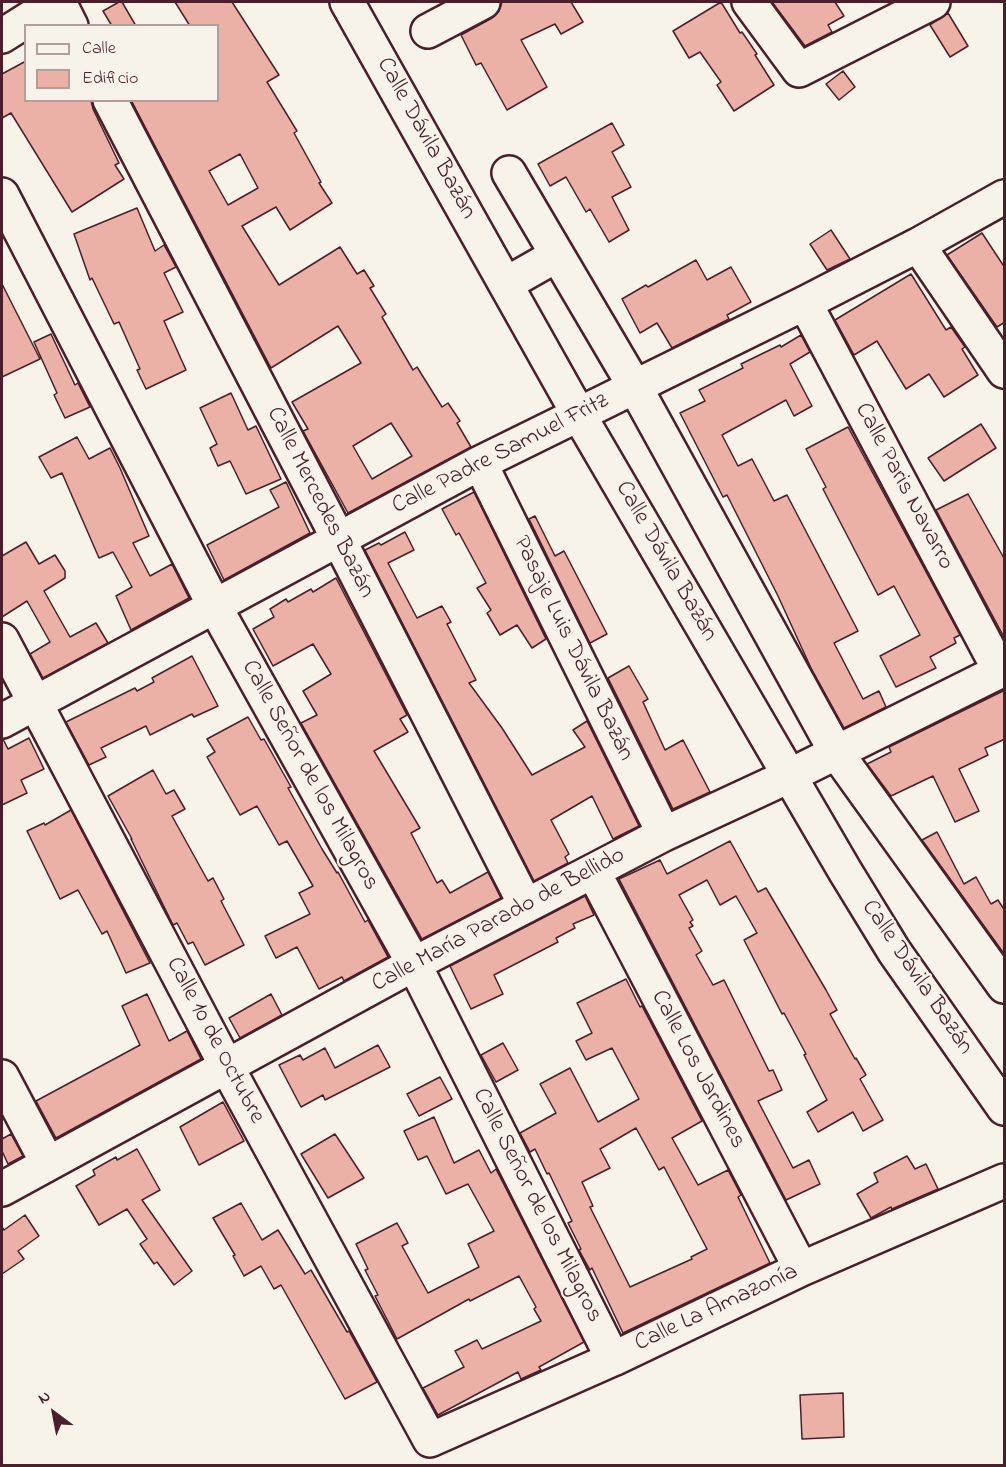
<!DOCTYPE html>
<html>
<head>
<meta charset="utf-8">
<style>
  body { margin:0 }
  #map { position:relative; width:1006px; height:1467px; overflow:hidden; background:#f7f3e8; font-family:"Indie Flower",sans-serif }
  canvas { display:block }
  .frame { position:absolute; inset:0; border:3px solid #4a1f2b; pointer-events:none }
  .legend { position:absolute; left:24px; top:24px; width:195px; height:78px; box-sizing:border-box; background:#f7f3e8; border:2px solid #b29e9c; margin:0; padding:8px 10px; list-style:none; font-size:18px; color:#4a1f2b }
  .legend li { display:flex; align-items:center; gap:12px; height:30px }
  .legend b { width:30px; border:2px solid #b29e9c }
  .north { position:absolute; left:24px; top:1383px; width:60px; height:60px; -webkit-text-stroke:4px #f7f3e8; paint-order:stroke; rotate:328deg; font-size:16px; font-weight:700; line-height:24px; text-align:center; color:#4a1f2b }
  .north::after { content:''; display:block; margin:auto; width:21px; height:27px; background:#4a1f2b; clip-path:polygon(50% 0,100% 100%,50% 72%,0 100%) }
</style>
</head>
<body>
<div id="map">
<canvas width="1006" height="1467"></canvas>
<div class="frame"></div>
<ul class="legend">
<li><b style="height:8px;background:#f7f3e8"></b>Calle</li>
<li><b style="height:16px;background:#ebb1a7"></b>Edificio</li>
</ul>
<div class="north">N</div>
</div>
<script>
const g = document.querySelector('canvas').getContext('2d');
g.lineJoin = 'round';
function paint(path, color) {
  g.fillStyle = color;
  g.fill(path, 'evenodd');
}
function stroke(path, color, width, dash) {
  g.strokeStyle = color;
  g.lineWidth = width;
  g.lineCap = dash ? 'butt' : 'round';
  g.setLineDash(dash || []);
  g.stroke(path);
}
function label(font, color, halo, rows, align = 'center') {
  g.font = font + ' "Indie Flower",sans-serif';
  g.lineWidth = 4.5;
  g.setLineDash([]);
  g.textBaseline = 'middle';
  g.strokeStyle = halo;
  g.fillStyle = color;
  for (const [text, x, y, turn = 0] of rows) {
    g.save();
    g.translate(x, y);
    g.rotate((+turn || 0) * Math.PI / 180);
    g.textAlign = isNaN(turn) ? turn : align;
    if (halo) g.strokeText(text, 0, 0);
    g.fillText(text, 0, 0);
    g.restore();
  }
}
const building = new Path2D(`
  M119 2H122L136 26H112L103 11Z
  M175 2H232L279 75 267 82 297 131 294 133 321 182 319 183 332 203 290 230 276 207 242 226 279 285 340 247 357 274 364 270 374 286 370 288 386 314 382 317 413 370 417 367 442 407 448 403 460 421 457 423 471 447 348 513 303 431 308 429 292 402 361 363 338 326 271 368 131 100H218V26H190ZM240 154 258 188 228 205 209 171ZM391 423 412 456 372 479 353 446Z
  M502 2H571L583 22 561 34 555 24 521 40 547 87 507 110 481 63 476 65 461 35 492 18 499 11Z
  M721 2 740 33 742 32 757 54 755 55 774 85 734 111 717 85 721 82 700 52 689 58 673 31Z
  M772 2H835L844 16 828 25 832 32 805 46Z
  M948 13 968 46 950 57 930 25Z
  M26 61V100H91L93 109 119 163 115 165 124 179 72 212 11 113 2 118V74Z
  M843 71 855 87 839 100 826 84Z
  M612 123 624 145 612 152 631 187 612 197 629 230 609 242 590 209 586 212 566 177 550 186 538 164Z
  M137 208 155 251 164 245 176 267 164 273 183 312 164 321 186 370 146 389 137 370 140 369 119 322 114 324 92 278 90 280 74 234Z
  M831 230 850 259 827 270 810 244Z
  M982 233 1005 268V322L997 327 947 255Z
  M696 260 707 280 731 267 751 302 727 315 729 319 672 348 657 323 640 333 622 299 646 285 648 287Z
  M911 274 946 330 951 327 965 347 962 349 978 375 944 397 929 374 906 389 877 341 854 355 835 320Z
  M2 284 40 359 2 377Z
  M51 334 75 385 78 383 90 407 65 418 54 395 57 393 34 342Z
  M801 335 810 352 790 364 812 406 794 416 786 400 722 435 738 466 752 459 774 501 787 495 858 631 834 643 863 699 879 691 886 707 844 728 811 668 778 596 727 495 723 497 680 413 705 401 699 390 743 368 741 364 780 345 781 347Z
  M231 393 248 430 256 426 281 479 246 494 230 461 218 466 210 448 217 444 200 408Z
  M981 424 996 448 944 481 928 458Z
  M848 427 960 635 954 638 956 643 930 657 936 668 896 687 880 656 920 635 894 586 878 595 823 489 826 487 806 449Z
  M77 437 89 459 110 448 120 468 149 536 133 543 150 576 172 564 189 598 131 630 116 596 132 587 113 552 99 558 62 473 51 478 39 457Z
  M286 482 310 533 224 580 207 545 279 507 270 490Z
  M474 492 546 639 532 648 517 625 500 635 487 613 491 610 477 588 486 583 459 533 456 535 442 509Z
  M968 494 1005 560V639L936 510Z
  M535 516 555 556 564 551 607 634 590 643 529 519Z
  M405 532 414 550 388 563 417 618 442 606 451 622 447 624 476 680 469 683 502 728 532 775 585 747 573 730 587 721 639 826 613 839 592 796 551 820 569 854 565 857 568 863 534 881 365 550 379 543 381 545Z
  M26 542 39 564 55 555 65 571V578L44 591 70 637 96 623 108 643 43 678 30 654 50 642 27 601 2 617V556Z
  M336 578 407 715 400 719 408 732 374 751 420 828 411 833 437 883 442 880 450 893 488 872 501 898 422 939 301 723 317 715 303 691 331 674 313 644 273 666 253 629 274 617 270 609 286 599 288 602 311 589 313 592Z
  M192 656 218 706 194 717 192 714 150 735 146 726 101 748 106 757 89 765 66 722 135 688 137 691 154 682 152 678Z
  M629 666 648 699 643 702 665 750 683 740 710 792 673 809 608 678Z
  M1005 690V739L985 748 988 755 959 769 979 811 955 822 933 776 891 796 867 764 891 752 889 747Z
  M248 717 261 740 264 739 291 787 288 788 322 849 337 873 338 872 365 922 368 920 388 957 344 981 342 977 319 989 297 947 276 958 265 936 310 914 299 893 313 886 287 841 279 845 257 806 240 815 207 757 215 752 207 739Z
  M29 738 44 769 21 780 27 793 2 805V740L3 739 8 749Z
  M153 770 166 794 174 790 185 809 172 816 208 881 213 878 224 899 221 901 244 945 205 965 193 942 188 944 177 923 173 925 131 839H132L108 796Z
  M71 810 150 963 126 973 107 931 102 934 78 890 60 899 27 831 44 823 45 825Z
  M937 832 964 884 976 877 991 904 998 900 1005 911V955L922 840Z
  M730 841 758 892 766 888 826 990 837 1010 830 1014 855 1059 856 1058 866 1075 860 1079 883 1120 863 1131 853 1112 818 1132 807 1112 827 1100 804 1055 806 1054 784 1013 782 1014 744 940 757 933 736 896 720 905 707 880 679 895 693 920 690 922 693 926 689 928 702 951 696 955 713 985 724 980 769 1071 773 1070 782 1090 758 1101 793 1168 809 1160 820 1184 786 1200 619 879 660 860 667 874Z
  M585 896 594 915 573 924 575 928 556 938 558 942 494 975 503 994 471 1009 450 966Z
  M626 979 640 1007 642 1006 702 1121 672 1138 698 1185 728 1170 741 1195 738 1197 770 1263 623 1333 592 1268 590 1270 579 1250 581 1249 568 1223 572 1221 549 1173 547 1174 535 1149 530 1152 520 1133 556 1113 540 1084 570 1068 598 1122 639 1099 612 1048 586 1060 576 1041 592 1033 577 1003ZM636 1128 659 1170 664 1167 707 1249 691 1257 692 1259 630 1287 590 1207 593 1206 582 1182 610 1168 600 1149Z
  M147 994 169 1041 187 1031 201 1059 56 1138 36 1101 140 1045 122 1006Z
  M271 994 282 1015 240 1038 229 1018Z
  M503 1043 518 1070 496 1082 481 1055Z
  M378 1045 390 1067 325 1100 323 1095 301 1107 279 1065 300 1055 303 1060 325 1048 335 1068Z
  M440 1077 452 1099 419 1116 407 1094Z
  M223 1102 244 1141 199 1165 180 1127Z
  M434 1117 454 1163 479 1150 491 1173 496 1169 584 1342 539 1367 541 1370 521 1379 518 1372 438 1415 423 1388 464 1367 455 1351 477 1340 482 1349 541 1321 534 1309 536 1307 519 1276 470 1301 469 1299 397 1339 375 1296 378 1295 365 1270 368 1269 356 1244 397 1223 408 1243 402 1246 428 1293 479 1267 468 1244 494 1231 468 1184 446 1194 427 1156 418 1160 404 1131Z
  M11 1134 23 1156 8 1164 2 1151V1139Z
  M335 1134 364 1178 328 1198 301 1154Z
  M137 1149 160 1190 142 1200 192 1271 174 1285 157 1262 154 1264 140 1244 147 1239 127 1209 99 1225 76 1186 95 1175 93 1170 116 1157 117 1160Z
  M907 1156 915 1169 926 1164 938 1189 892 1209 891 1207 871 1218 857 1194 878 1182 874 1173Z
  M241 1203 262 1240 278 1230 305 1274 311 1270 347 1332 349 1331 377 1382 345 1399 281 1285 274 1289 261 1266 244 1276 233 1256 235 1255 213 1218Z
  M25 1215 39 1236 18 1251 24 1259 2 1274V1227L4 1230Z
  M843 1393 844 1437 802 1439 800 1395Z`);
paint(building, '#ebb1a7');
stroke(building, '#4a1f2b', 1.5);
const minor = new Path2D(`
  M59 2 71 26
  M749 2 799 70 933 2
  M428 31 483 2
  M2 36 56 2
  M110 100 339 540 526 906
  M509 173 635 387 836 752 1004 986
  M2 195 215 607 414 964 613 1359
  M918 245 1004 371
  M506 284 557 255
  M805 303 1000 671
  M480 463 664 834
  M2 640 227 1067 430 1440 613 1359 801 1269 1004 1181
  M2 721 480 463 805 303 918 245 1004 197
  M593 871 801 1269
  M2 1077 48 1164
  M2 1189 414 964 593 871 664 834 789 776 1004 669`);
const major = new Path2D(`
  M347 2 579 415 845 871 894 951 1004 1108`);
stroke(minor, '#4a1f2b', 38);
stroke(major, '#4a1f2b', 38);
stroke(minor, '#f7f3e8', 33);
stroke(major, '#f7f3e8', 33);
label('24px', '#4a1f2b', '#f7f3e8', [
  ["Calle Dávila Bazán",425,139,61],
  ["Calle Padre Samuel Fritz",501,455,-27],
  ["Calle Paris Navarro",903,487,62],
  ["Calle Mercedes Bazán",319,503,63],
  ["Calle Dávila Bazán",665,562,60],
  ["Pasaje Luis Dávila Bazán",572,649,64],
  ["Calle Señor de los Milagros",309,776,61],
  ["Calle María Parado de Bellido",499,921,-28],
  ["Calle Dávila Bazán",916,978,56],
  ["Calle 10 de Octubre",214,1041,62],
  ["Calle Los Jardines",697,1070,62],
  ["Calle Señor de los Milagros",536,1206,63],
  ["Calle La Amazonía",717,1309,-25]
]);
</script>
</body>
</html>
